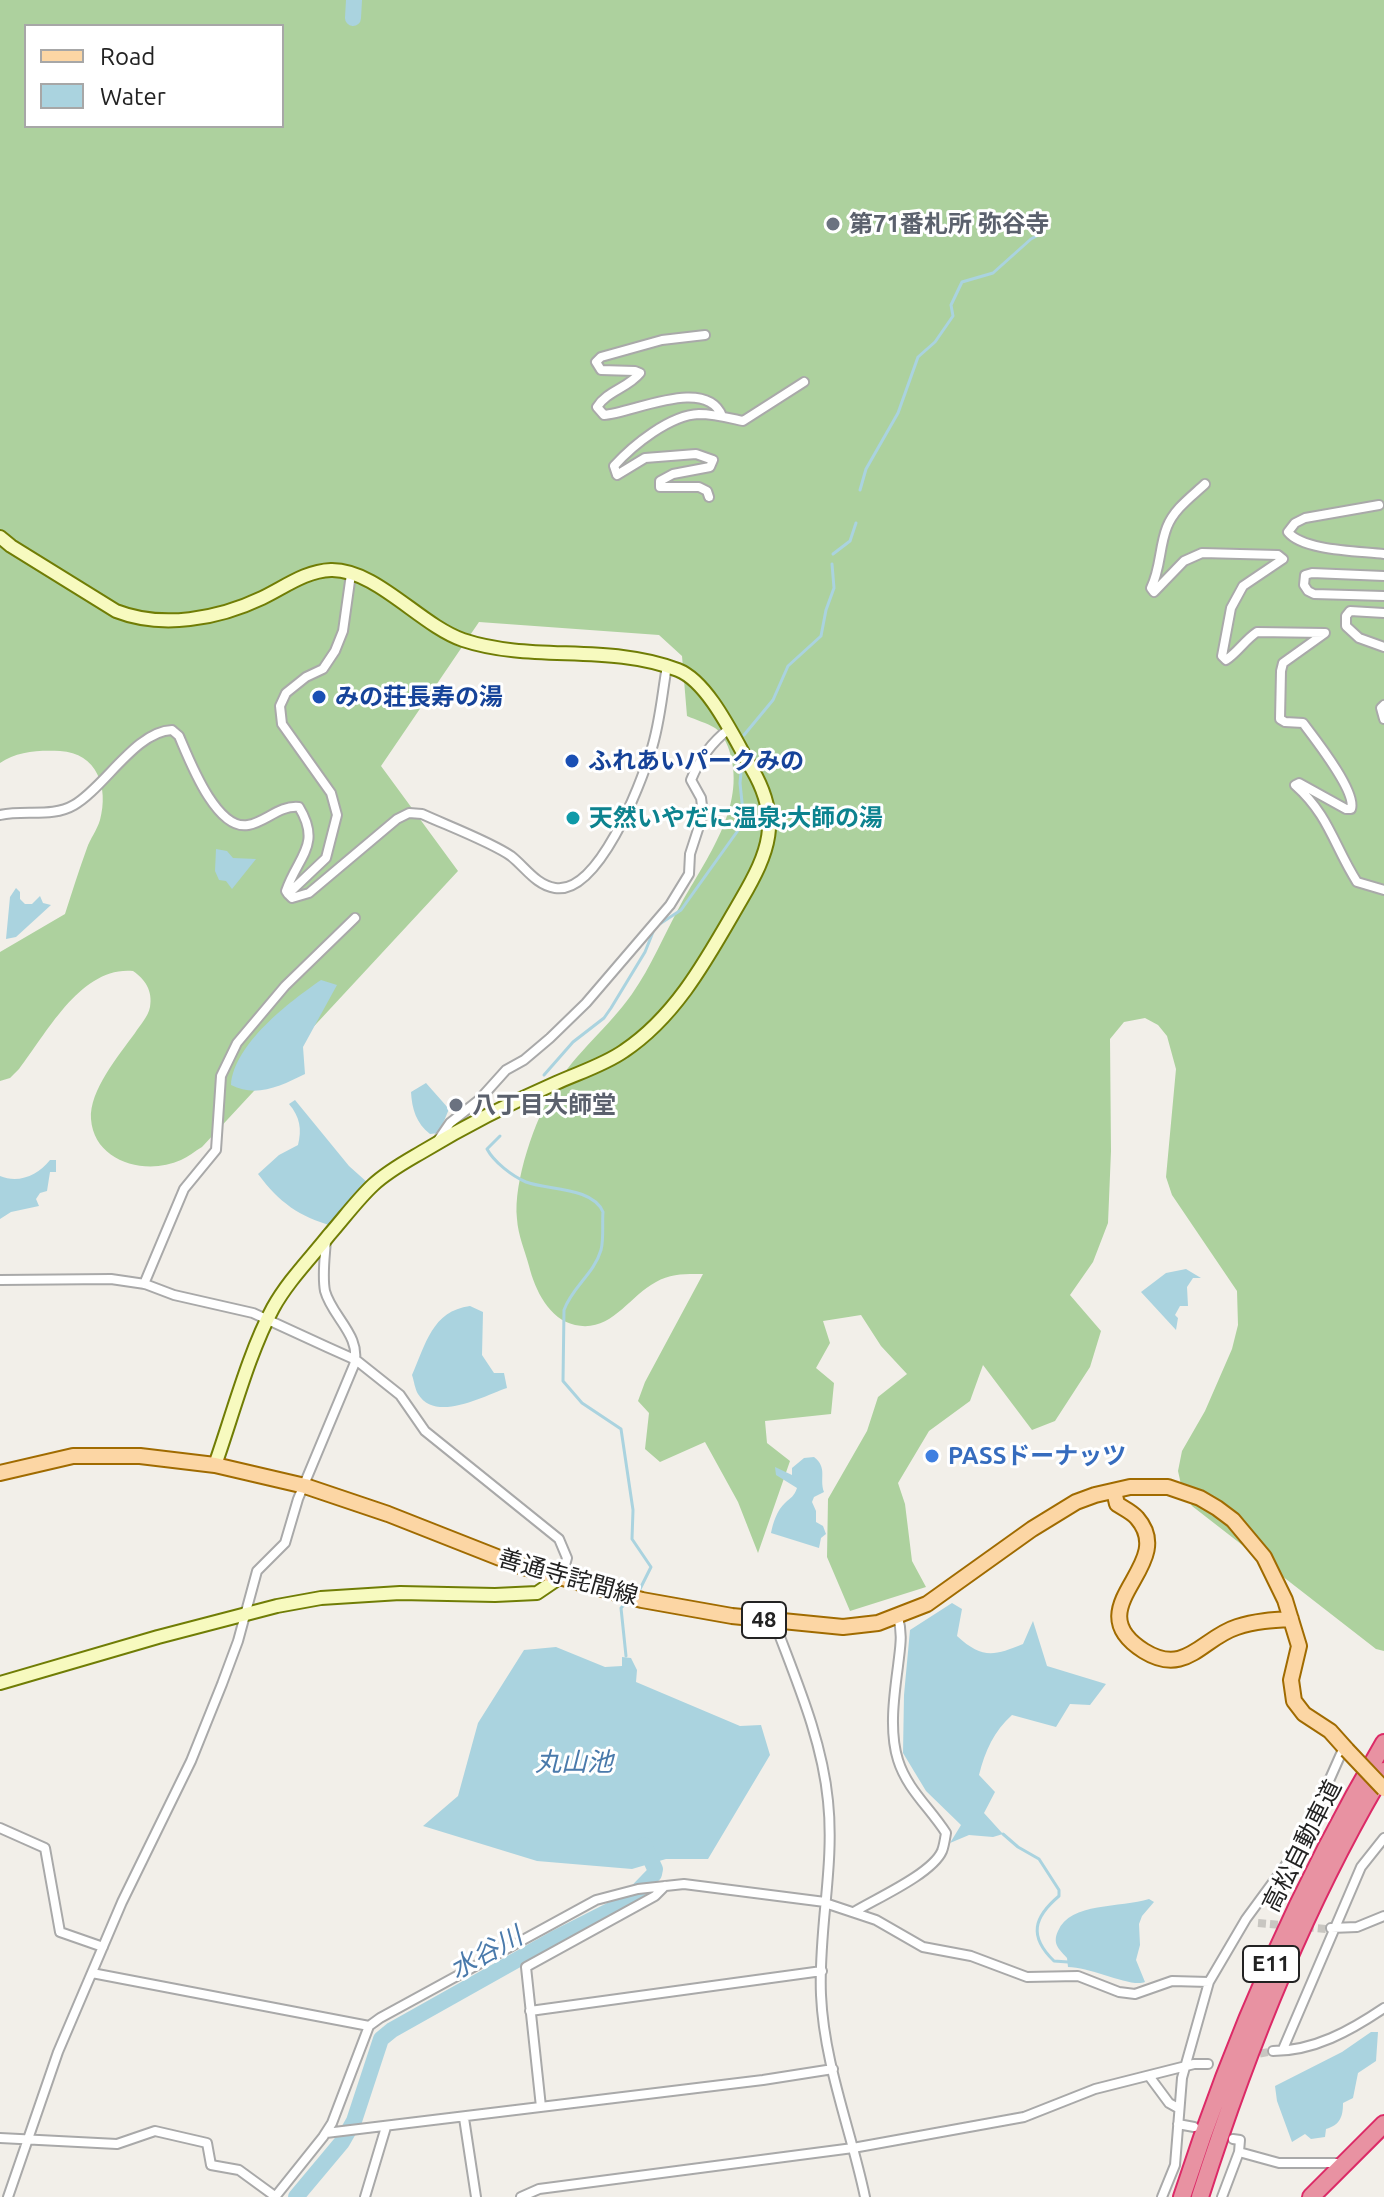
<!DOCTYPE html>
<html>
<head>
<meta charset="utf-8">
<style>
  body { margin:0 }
  #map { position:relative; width:1384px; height:2197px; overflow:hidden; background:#f2efe9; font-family:Ubuntu,sans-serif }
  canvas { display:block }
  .legend { position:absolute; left:24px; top:24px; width:260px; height:104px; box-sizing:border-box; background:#fff; border:2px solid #a7a7a7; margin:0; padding:10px 14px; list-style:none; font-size:24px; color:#222 }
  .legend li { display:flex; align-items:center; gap:16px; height:40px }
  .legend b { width:40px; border:2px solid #a7a7a7 }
</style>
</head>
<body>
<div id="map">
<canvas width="1384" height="2197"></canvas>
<ul class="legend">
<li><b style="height:10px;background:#fcd6a4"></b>Road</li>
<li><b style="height:22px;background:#aad3df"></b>Water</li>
</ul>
</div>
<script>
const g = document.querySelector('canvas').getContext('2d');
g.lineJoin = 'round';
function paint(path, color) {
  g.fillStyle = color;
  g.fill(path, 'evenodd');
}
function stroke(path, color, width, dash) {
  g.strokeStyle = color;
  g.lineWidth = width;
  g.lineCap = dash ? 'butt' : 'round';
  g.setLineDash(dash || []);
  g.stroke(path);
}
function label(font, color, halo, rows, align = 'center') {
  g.font = font + ' Ubuntu,"Noto Sans JP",sans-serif';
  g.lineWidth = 6;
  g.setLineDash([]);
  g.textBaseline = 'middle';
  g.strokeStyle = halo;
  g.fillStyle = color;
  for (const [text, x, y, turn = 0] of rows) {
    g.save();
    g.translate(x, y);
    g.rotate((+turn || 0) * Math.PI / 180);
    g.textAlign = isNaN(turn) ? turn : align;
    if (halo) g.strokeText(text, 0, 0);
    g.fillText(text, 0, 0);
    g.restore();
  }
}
paint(new Path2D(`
  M0 0H1384V1651L1376 1649 1192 1506 1182 1489 1178 1471 1182 1451 1205 1411 1232 1349 1238 1325 1237 1291 1172 1195 1166 1177 1176 1069 1167 1036 1158 1025 1145 1018 1124 1022 1110 1039 1111 1151 1108 1223 1093 1262 1070 1295 1101 1331 1090 1367 1055 1421 1032 1430 983 1365 970 1401 929 1431 898 1483 905 1504 912 1561 926 1587 850 1611 827 1557 828 1499 867 1431 878 1397 907 1374 881 1346 861 1315 823 1321 830 1343 816 1368 834 1383 831 1414 765 1421 767 1443 790 1461 758 1553 738 1502 705 1442 660 1462 645 1449 649 1413 638 1401 645 1382 703 1274C688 1274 671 1273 656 1282 628 1297 611 1333 575 1325 549 1319 535 1290 529 1266 525 1251 518 1235 517 1219 513 1182 535 1119 555 1087 576 1052 609 1027 632 994 651 967 665 933 681 904 706 859 746 807 730 753 728 745 722 732 715 728 707 723 696 720 687 716L682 656 659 635 479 622 381 766 458 871 202 1147C195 1151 188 1157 181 1160 146 1176 94 1162 91 1119 89 1091 119 1055 135 1033 140 1025 148 1017 150 1007 153 991 145 979 133 971 81 966 47 1033 19 1069L10 1078 0 1081V952L65 914C72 892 79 870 87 848 90 839 97 830 100 820 109 787 97 753 60 751 40 750 17 751 0 763ZM26 26H282V126H26Z`), '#add19e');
paint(new Path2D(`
  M216 849 227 851 233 858 256 859 232 889 226 881 219 880 215 871Z
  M16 888 20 892V899L25 904H32L40 896 43 903 51 905 16 937 6 939 10 897Z
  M321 980 337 985 303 1047 305 1074C281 1086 256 1098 231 1085 234 1044 289 1002 321 980Z
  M426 1083 449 1109 439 1133 430 1134C416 1123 412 1109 411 1092Z
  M295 1100 349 1166 368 1183 333 1226C299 1217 279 1202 258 1174L279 1155 298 1145C302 1129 300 1117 289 1104Z
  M50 1160H56V1172H50L47 1191 40 1193 36 1199 39 1206 11 1212 0 1219V1176C19 1184 38 1175 50 1160Z
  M1186 1269 1201 1278H1193L1187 1287 1188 1306H1180L1175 1315 1178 1318 1176 1330 1141 1292 1166 1273Z
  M470 1306 483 1312 482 1355 494 1373H504L507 1388C483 1396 436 1423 418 1394 415 1389 414 1381 412 1375 426 1344 432 1311 470 1306Z
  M814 1457C828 1468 819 1478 824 1492L814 1497 812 1502 816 1511V1522L823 1526 826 1534 821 1538 819 1548 771 1533C773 1523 777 1510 785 1503 791 1497 794 1497 797 1488L776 1475 775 1467 792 1475V1468L804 1458Z
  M952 1603 962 1609 957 1636C982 1659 994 1656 1023 1644L1033 1621 1047 1666 1106 1684 1090 1705 1070 1704 1056 1727 1012 1715C994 1731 985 1751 979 1775L995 1792 984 1813 1003 1834 993 1837 969 1835 950 1843 961 1825 926 1791 903 1753 904 1695 910 1630Z
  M556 1647 605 1667 622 1666V1657L631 1658 637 1670 636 1682 740 1726 761 1725 770 1755 708 1859H666L632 1869 537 1861 423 1826 458 1796 478 1723 524 1650Z
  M1149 1899 1154 1902 1142 1916 1139 1924 1140 1945 1136 1960 1145 1982C1131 1988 1091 1967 1068 1967L1067 1958C1059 1949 1052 1944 1058 1931 1070 1902 1121 1908 1149 1899Z
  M1371 2032H1378L1376 2061 1358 2073 1353 2098 1343 2103C1343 2117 1340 2125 1326 2129L1325 2137 1311 2139 1305 2134 1292 2142 1277 2101 1275 2086 1342 2052Z`), '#aad3df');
stroke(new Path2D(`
  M860 490 866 469 898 413 918 357 935 342 953 316 951 305 962 282 993 273 1031 239 1042 233
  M833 554 850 541 856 523
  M744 735 773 700 788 666 821 636 826 610 834 588 832 564
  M544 1075 573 1042 604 1018 611 1008 645 952 655 927 681 910 744 822 740 783 742 762
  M500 1136 487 1149C494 1162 512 1176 526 1182 547 1190 593 1187 603 1212 602 1223 604 1239 601 1250 594 1274 572 1287 564 1310L563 1381 582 1403 621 1429 633 1510 632 1539 651 1567 639 1591
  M626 1656 621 1608 626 1603
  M1003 1834 1018 1847 1039 1859 1059 1890V1896C1034 1917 1028 1936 1054 1961L1068 1962`), '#aad3df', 3);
stroke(new Path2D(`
  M353 18 354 0
  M296 2197 342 2142 354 2121 381 2039 392 2030 554 1939 627 1902 654 1874 655 1869 644 1845`), '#aad3df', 16);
stroke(new Path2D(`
  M1258 1923 1327 1929
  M1248 2056 1273 2051`), '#c8c6c1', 8, [8, 4]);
const street = new Path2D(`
  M705 335 662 340 601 357 596 362 601 370 635 371 640 373C628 388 607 391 597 407L604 415C633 413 706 376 722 416
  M1205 484C1191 497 1174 509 1167 527 1159 547 1161 568 1151 588L1154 592 1184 561 1202 553 1278 555 1283 559 1243 586 1231 608 1222 656 1226 660C1238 652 1245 640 1257 632L1325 633 1283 663 1281 671 1280 719 1285 722 1303 723C1315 739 1357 792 1351 809H1346L1299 783 1295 785C1329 815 1334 846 1357 882L1384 890
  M709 497 707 491 699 487H660V481L673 474 710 467 713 460 696 454 645 458 617 475 614 466C633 445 670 415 699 414 714 414 729 418 743 421L804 382
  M1379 505 1305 518 1295 523 1288 532C1303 551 1360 551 1384 554
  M1384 576 1312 573 1305 575 1304 585 1308 591 1314 594 1384 596
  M1384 613 1350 611 1346 616V626L1359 638 1384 647
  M1384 705 1381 708 1384 719
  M0 815C24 809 52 818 74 805 104 788 136 731 172 730L179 736C189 759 216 831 248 825 266 822 279 805 299 807 322 845 298 856 286 891L288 894
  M288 894 292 898 309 893 397 819 409 813 422 814C446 825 491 842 511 856 525 867 536 885 555 888 598 895 640 786 651 751 660 724 662 694 667 666
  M288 894 326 858 337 815 331 793 282 724 280 706 286 693 306 677 323 669 335 651 343 631 351 574
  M439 1139 450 1123 479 1100 506 1070 524 1060 550 1038 586 1003 670 905 689 874 690 854 703 814 701 798 691 780C699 760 712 742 729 729
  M0 1280 111 1279 145 1284 174 1295 253 1313 327 1347 356 1360 400 1395 425 1431 559 1539 567 1558 562 1576
  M144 1284 184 1189 216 1150 221 1076 237 1043 285 986 355 918
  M774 1621C796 1680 822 1739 828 1801 835 1866 818 1931 821 1995 824 2064 851 2130 865 2197
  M0 1828 45 1848 60 1932 103 1947
  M825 1903 876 1920 923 1947 971 1956 1027 1977 1078 1976 1119 1992 1135 1994 1172 1981 1209 1982
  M854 1912C875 1899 932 1874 942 1851 944 1846 945 1839 946 1833 930 1808 907 1789 898 1760 889 1732 894 1696 898 1666 900 1648 903 1635 898 1617
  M1331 1928 1357 1927 1384 1916
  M92 1973 369 2026
  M530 2011 822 1971
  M1283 2049 1361 1867 1384 1838
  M1273 2051C1314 2051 1350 2031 1384 2008
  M1149 2076 1169 2103 1178 2108
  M541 2107 526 1967 655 1896 665 1886
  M464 2118 476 2197
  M1178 2124 1194 2127
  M326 2133 763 2080 833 2069
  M0 2138 117 2144 155 2131 207 2143 211 2165 239 2170 276 2197
  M1239 2152 1279 2163H1342
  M8 2197 58 2052 122 1902 191 1761 222 1684 238 1641 257 1571 285 1543 298 1499 354 1365C362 1336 332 1317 325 1291 322 1275 325 1256 326 1240
  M275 2197 323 2137 332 2123 369 2026 380 2018 596 1900 638 1889 684 1884 825 1902
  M365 2197 386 2127
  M521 2197 539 2189 853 2148 1024 2117 1095 2089 1194 2064H1208
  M1162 2197 1175 2165 1182 2078 1209 1982 1246 1919 1301 1844 1344 1747
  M1222 2197 1239 2152 1240 2140 1233 2139`);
const secondary = new Path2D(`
  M0 537 11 546 116 611C162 629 218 619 262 598 285 587 305 571 331 570 376 569 420 625 463 640 532 663 609 643 678 670 709 682 735 740 752 769 782 820 769 852 741 900 709 955 678 1015 624 1051 604 1065 578 1073 556 1083 510 1103 465 1126 422 1152 405 1162 388 1171 373 1185 357 1200 344 1218 329 1235 310 1259 288 1281 273 1308 249 1352 232 1417 215 1465
  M0 1683 158 1637 277 1606 321 1598 400 1593 495 1595 537 1593 562 1576`);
const primary = new Path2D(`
  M0 1473 73 1456H140L215 1465 305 1486 388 1514 520 1566 642 1600 732 1616 843 1627 878 1623 927 1604 1032 1529 1076 1502 1095 1495 1130 1487H1168L1200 1498 1217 1508 1233 1520 1264 1557 1285 1600 1299 1646 1291 1680 1294 1701 1304 1714 1330 1731 1347 1750
  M1114 1491 1117 1504C1123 1508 1132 1512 1137 1518 1179 1566 1074 1607 1144 1651 1186 1677 1202 1638 1237 1627 1255 1621 1273 1620 1291 1619`);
const highway = new Path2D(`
  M1182 2197C1233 2039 1300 1886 1384 1743
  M1200 2197C1246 2052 1306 1902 1384 1771
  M1311 2197 1384 2124`);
stroke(street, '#a9a9a9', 12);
stroke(secondary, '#707d05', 16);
stroke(primary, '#a06b00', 18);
stroke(highway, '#dc2a67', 20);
stroke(street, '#fff', 8);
stroke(secondary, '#f7fabf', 12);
stroke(primary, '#fcd6a4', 14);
stroke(highway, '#e892a2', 16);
const primaryBridge = new Path2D(`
  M1347 1750 1384 1789`);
stroke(primaryBridge, '#a06b00', 18, []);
stroke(primaryBridge, '#fcd6a4', 14);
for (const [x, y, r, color] of [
  [833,224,8,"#6b7280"],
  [319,697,8,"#1a4fb4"],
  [572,761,8,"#1a4fb4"],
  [573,818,8,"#0f9aa8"],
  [456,1105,8,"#6b7280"],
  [932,1456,8,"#3f7fe0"]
]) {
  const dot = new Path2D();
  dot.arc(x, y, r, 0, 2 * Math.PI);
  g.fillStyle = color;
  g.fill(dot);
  stroke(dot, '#fff', 3);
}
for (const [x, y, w] of [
  [764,1620,44],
  [1271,1964,56]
]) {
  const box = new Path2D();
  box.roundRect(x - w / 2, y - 18, w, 36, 6);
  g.fillStyle = '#fff';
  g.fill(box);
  stroke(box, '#222', 2);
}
label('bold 22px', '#222', null, [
  ["48",764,1620],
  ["E11",1271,1964]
]);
label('bold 24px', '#5b616d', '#fff', [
  ["第71番札所 弥谷寺",849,224],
  ["八丁目大師堂",472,1105]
], 'left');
label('bold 24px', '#164399', '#fff', [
  ["みの荘長寿の湯",335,697],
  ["ふれあいパークみの",588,761]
], 'left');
label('bold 24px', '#0d838f', '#fff', [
  ["天然いやだに温泉;大師の湯",589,818]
], 'left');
label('bold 24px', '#366cbe', '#fff', [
  ["PASSドーナッツ",948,1456]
], 'left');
label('24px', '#222', '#fff', [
  ["善通寺詫間線",568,1577,16],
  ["高松自動車道",1302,1846,-63]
]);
label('italic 26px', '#4a7aab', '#fff', [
  ["丸山池",574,1762],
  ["水谷川",486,1953,-29]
]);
</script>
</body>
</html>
